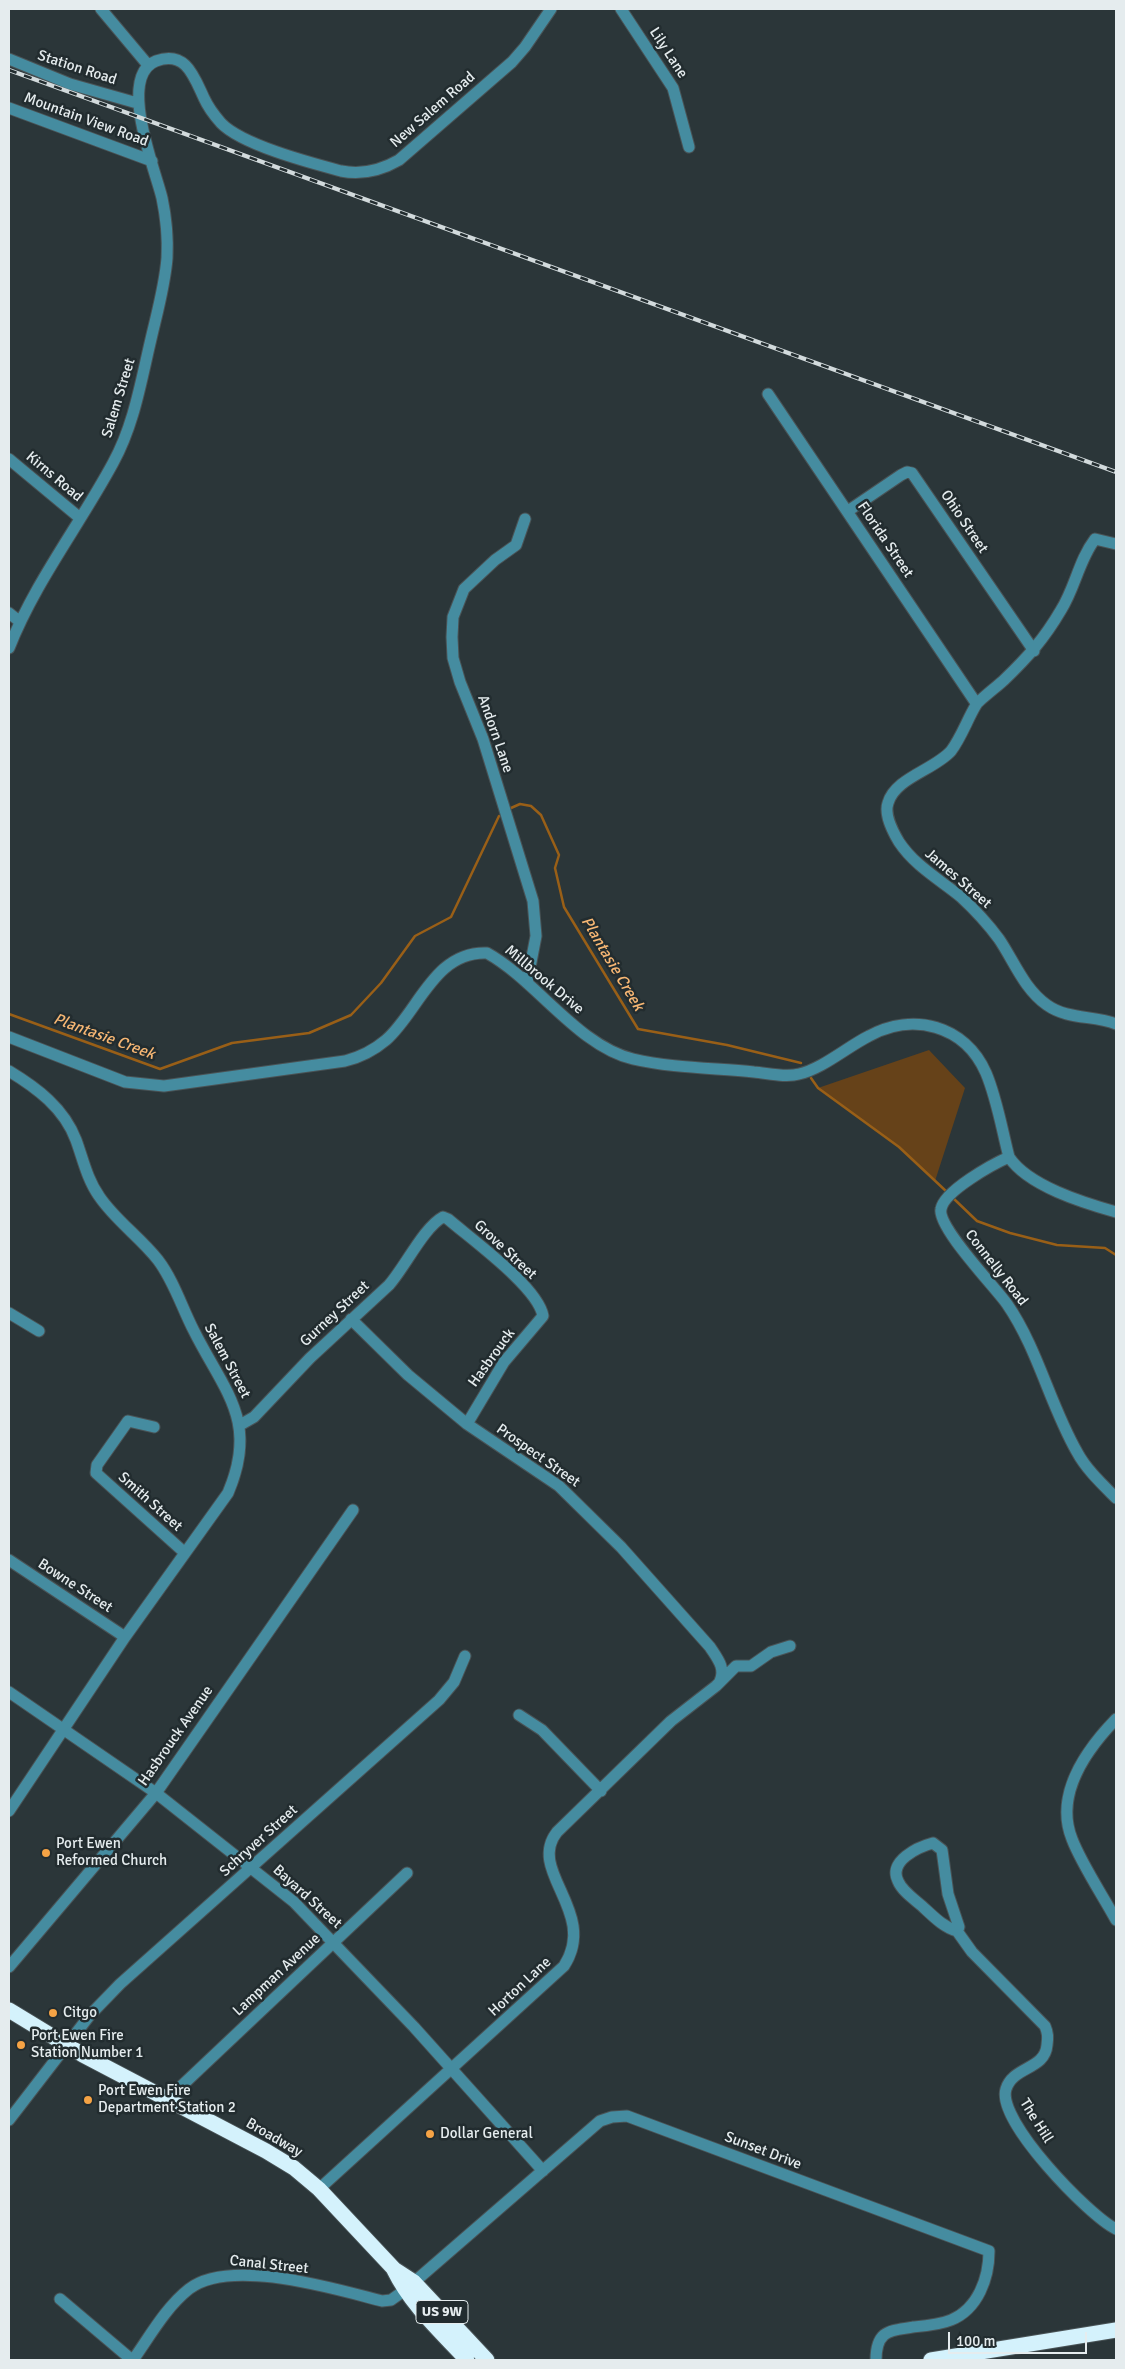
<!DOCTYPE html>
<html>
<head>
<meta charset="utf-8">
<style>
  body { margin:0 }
  #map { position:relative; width:1125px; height:2369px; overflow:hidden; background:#2b3639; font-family:Signika,sans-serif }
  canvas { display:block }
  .frame { position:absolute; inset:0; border:10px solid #e5ecee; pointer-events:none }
  .scale { position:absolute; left:948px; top:2332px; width:139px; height:22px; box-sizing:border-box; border:2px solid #e5ecee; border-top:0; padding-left:6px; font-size:15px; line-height:18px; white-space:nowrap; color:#e5ecee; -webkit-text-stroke:4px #222c2f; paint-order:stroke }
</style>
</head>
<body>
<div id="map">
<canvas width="1125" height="2369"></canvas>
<div class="frame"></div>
<div class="scale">100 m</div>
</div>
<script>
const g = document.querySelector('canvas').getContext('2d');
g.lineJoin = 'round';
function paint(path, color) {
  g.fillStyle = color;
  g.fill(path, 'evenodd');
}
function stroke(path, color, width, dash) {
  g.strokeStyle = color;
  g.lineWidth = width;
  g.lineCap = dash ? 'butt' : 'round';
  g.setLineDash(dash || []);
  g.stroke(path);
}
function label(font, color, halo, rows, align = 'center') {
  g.font = font + ' Signika,sans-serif';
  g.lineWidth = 5;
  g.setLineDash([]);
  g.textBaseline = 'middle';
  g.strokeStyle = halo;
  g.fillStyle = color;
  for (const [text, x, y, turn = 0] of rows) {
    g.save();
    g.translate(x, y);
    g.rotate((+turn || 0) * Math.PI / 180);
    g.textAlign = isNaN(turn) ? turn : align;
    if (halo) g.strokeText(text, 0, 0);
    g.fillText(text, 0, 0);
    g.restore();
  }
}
paint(new Path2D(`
  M929 1050 965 1088 935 1181 899 1147 818 1088Z`), '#664219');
stroke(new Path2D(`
  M511 808 520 804 531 806 541 815 559 855 555 868 564 907 638 1029 727 1045 801 1063
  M9 1014 160 1069 232 1043 309 1033 351 1015 381 983 415 936 451 917 499 816
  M811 1078 818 1088 899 1147 947 1192
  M953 1198 977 1221 1010 1233 1057 1245 1105 1248 1116 1255`), '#995f17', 2.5);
const minor = new Path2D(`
  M101 9 148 65
  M621 9 673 88 689 147
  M9 59 70 84 137 103
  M9 108 152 161
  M768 394 976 703
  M9 459 80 518
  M848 511 901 475 907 472 912 473 1034 651
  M525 519 516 545 495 560 464 589 453 617 452 637 453 658 460 682 483 739 533 901 536 936 527 983
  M1116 544 1095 539C1079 560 1075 588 1061 610 1044 639 1028 657 1004 680 999 685 978 701 976 705 967 720 962 736 951 751 934 770 895 778 888 803 884 814 893 832 899 842 915 866 939 879 961 897 974 909 988 924 999 939 1014 961 1024 989 1047 1005 1068 1020 1094 1015 1116 1024
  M9 613 19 621
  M9 648C35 582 79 526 113 463 134 425 141 381 151 339 157 313 165 285 167 258 168 239 166 217 162 198 155 169 117 76 156 61 186 50 194 77 204 98 208 107 214 115 221 123 242 145 311 163 341 171 362 175 380 171 399 160L512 62 525 47 551 9
  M9 1037 125 1082 164 1086 345 1061C361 1057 373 1051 386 1040 419 1011 434 951 487 953 536 980 578 1046 633 1059 672 1068 714 1068 754 1072 767 1073 786 1078 799 1074 822 1069 847 1047 869 1036 913 1012 965 1025 986 1073 997 1099 1002 1130 1009 1157 1028 1186 1084 1203 1116 1212
  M9 1071C37 1088 64 1108 76 1140 83 1159 87 1179 99 1196 115 1220 140 1237 158 1260 174 1281 182 1308 194 1331 224 1391 259 1421 228 1493L125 1637 9 1811
  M1009 1157C993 1164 944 1191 941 1209 937 1227 995 1287 1007 1304 1038 1349 1050 1405 1077 1452 1086 1469 1102 1484 1116 1498
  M9 1313 39 1331
  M351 1319 408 1375 467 1424 559 1486 621 1547 710 1647C717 1658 726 1668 720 1681
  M240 1425 254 1417 310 1358 389 1285C405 1267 424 1227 443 1217L448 1219C471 1239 538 1287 543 1316L504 1362 467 1424
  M154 1427 128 1421 97 1465 96 1473 185 1553
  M9 1560 125 1637
  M9 1692 156 1793 294 1902 414 2027 543 2171
  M519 1715 542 1730 601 1791
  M1116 1719C1087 1749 1054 1794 1072 1839 1081 1863 1103 1896 1116 1920
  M933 1843 942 1850 948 1894 959 1927 957 1931C943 1927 933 1916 922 1906 914 1899 902 1891 898 1881 888 1861 918 1847 933 1843Z
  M957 1931 972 1952 1045 2026C1048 2033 1048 2037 1047 2045 1045 2070 1013 2066 1006 2089 996 2120 1089 2216 1116 2229
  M9 1967 156 1793 353 1510
  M169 2100 174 2093 407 1873
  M9 2120 90 2015 120 1984 439 1700 454 1682 465 1656
  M319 2189 564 1966C599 1912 526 1871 557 1832L671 1721 716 1686 736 1666H751L771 1652 790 1646
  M60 2299 132 2360
  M133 2360C150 2336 166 2307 189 2289 230 2257 335 2289 382 2301L391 2300 405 2290 600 2121 612 2117 627 2116 989 2251C989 2278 978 2309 951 2320 939 2325 925 2326 913 2327 904 2329 891 2329 884 2335 877 2341 876 2352 876 2360`);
const highway = new Path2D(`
  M9 2010 83 2055 266 2151 294 2168 319 2189 394 2269 414 2282 487 2360
  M394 2270C411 2305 441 2332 467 2360
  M931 2360 1116 2330`);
stroke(minor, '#495356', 13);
stroke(highway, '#495356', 17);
stroke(minor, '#458ca0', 11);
stroke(highway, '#d4f2fc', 15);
const rail = new Path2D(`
  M9 70 1116 472`);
stroke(rail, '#d2dadc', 4.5);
stroke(rail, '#222c2f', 2.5, [8]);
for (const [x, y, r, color] of [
  [46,1853,5,"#f5a345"],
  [53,2013,5,"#f5a345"],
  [21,2045,5,"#f5a345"],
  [88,2100,5,"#f5a345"],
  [430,2134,5,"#f5a345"]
]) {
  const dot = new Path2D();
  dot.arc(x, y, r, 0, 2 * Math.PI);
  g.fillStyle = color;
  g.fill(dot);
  stroke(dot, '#222c2f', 2);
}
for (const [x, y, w] of [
  [442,2312,52]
]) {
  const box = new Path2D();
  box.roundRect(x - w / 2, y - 11.5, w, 23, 4);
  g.fillStyle = '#222c2f';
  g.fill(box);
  stroke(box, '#e5ecee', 1);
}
label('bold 14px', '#e5ecee', null, [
  ["US 9W",442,2312]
]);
label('15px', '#e5ecee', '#222c2f', [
  ["Lily Lane",668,53,57],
  ["Station Road",77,68,18],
  ["New Salem Road",433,110,-41],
  ["Mountain View Road",86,120,20],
  ["Salem Street",119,398,-73],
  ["Kirns Road",54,477,40],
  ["Ohio Street",964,522,56],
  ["Florida Street",885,540,56],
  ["Andorn Lane",495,734,71],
  ["James Street",958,879,41],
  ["Millbrook Drive",544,980,40],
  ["Grove Street",505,1250,43],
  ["Connelly Road",996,1268,52],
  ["Gurney Street",335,1314,-43],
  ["Hasbrouck",492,1358,-54],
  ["Salem Street",227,1361,62],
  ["Prospect Street",538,1456,35],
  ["Smith Street",150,1502,42],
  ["Bowne Street",75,1586,33],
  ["Hasbrouck Avenue",176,1736,-55],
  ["Schryver Street",259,1841,-42],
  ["Bayard Street",307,1897,42],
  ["Lampman Avenue",277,1975,-43],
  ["Horton Lane",520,1987,-43],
  ["The Hill",1036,2121,58],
  ["Broadway",274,2138,30],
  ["Sunset Drive",763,2151,21],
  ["Canal Street",269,2265,6]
]);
label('15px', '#e5ecee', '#222c2f', [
  ["Port Ewen",56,1844],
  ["Reformed Church",56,1861],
  ["Citgo",63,2013],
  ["Port Ewen Fire",31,2036],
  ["Station Number 1",31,2053],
  ["Port Ewen Fire",98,2091],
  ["Department Station 2",98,2108],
  ["Dollar General",440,2134]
], 'left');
label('italic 16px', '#f7b774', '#222c2f', [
  ["Plantasie Creek",612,964,59],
  ["Plantasie Creek",104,1037,20]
]);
</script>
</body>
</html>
